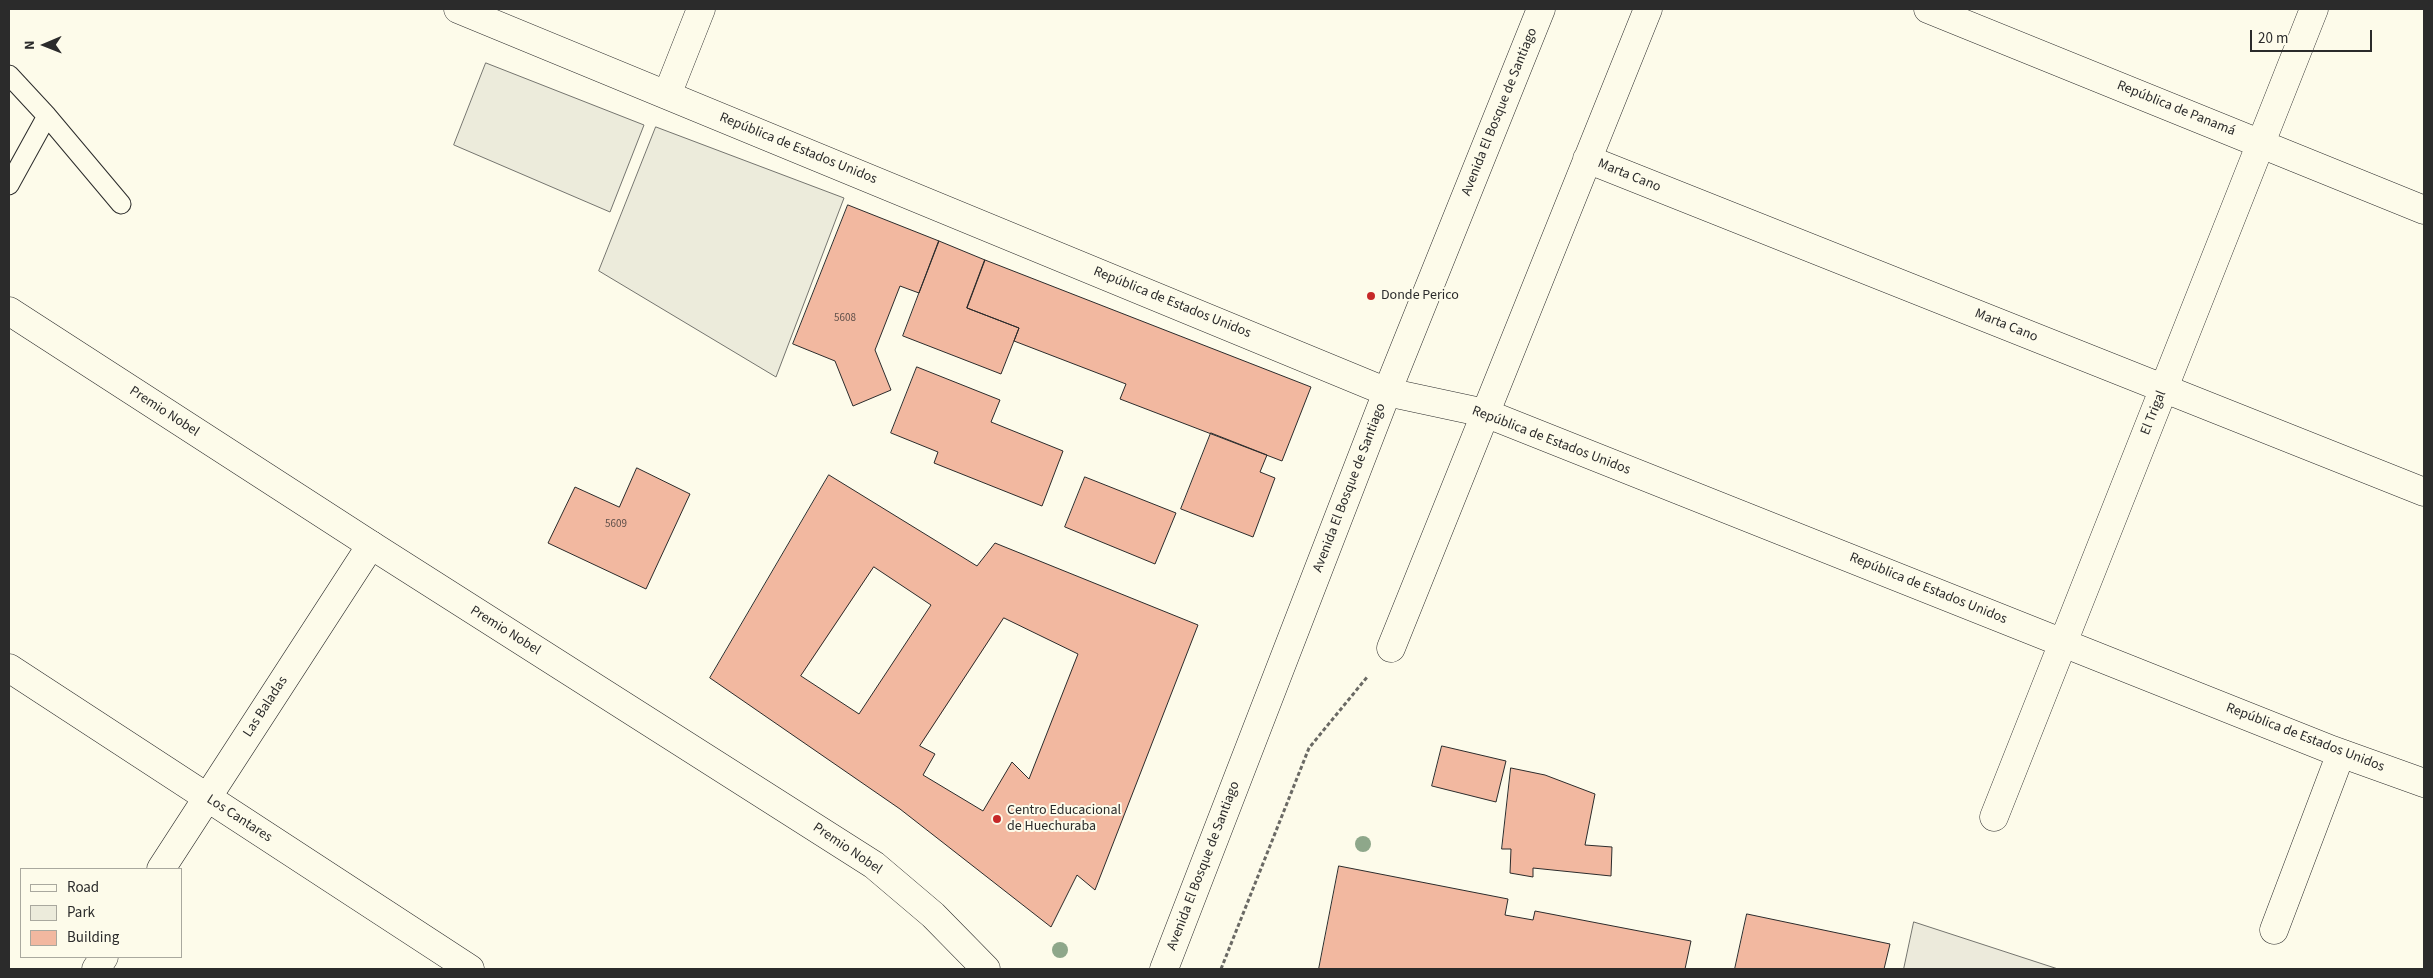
<!DOCTYPE html>
<html>
<head>
<meta charset="utf-8">
<style>
  body { margin:0 }
  #map { position:relative; width:2433px; height:978px; overflow:hidden; background:#fdfbea; font-family:"Source Sans 3",sans-serif }
  canvas { display:block }
  .frame { position:absolute; inset:0; border:10px solid #2b2b2b; pointer-events:none }
  .legend { position:absolute; left:20px; top:868px; width:162px; height:90px; box-sizing:border-box; background:#fdfbea; border:1px solid #a9a89e; margin:0; padding:6px 9px; list-style:none; font-size:15px; color:#2b2b2b }
  .legend li { display:flex; align-items:center; gap:10px; height:25px }
  .legend b { width:25px; border:1px solid #a9a89e }
  .north { position:absolute; left:20px; top:20px; width:50px; height:50px; -webkit-text-stroke:4px #fdfbea; paint-order:stroke; rotate:269deg; font-size:14px; font-weight:700; line-height:20px; text-align:center; color:#2b2b2b }
  .north::after { content:''; display:block; margin:auto; width:18px; height:22px; background:#2b2b2b; clip-path:polygon(50% 0,100% 100%,50% 72%,0 100%) }
  .scale { position:absolute; left:2250px; top:30px; width:122px; height:22px; box-sizing:border-box; border:2px solid #2b2b2b; border-top:0; padding-left:6px; font-size:15px; line-height:18px; white-space:nowrap; color:#2b2b2b; -webkit-text-stroke:4px #fdfbea; paint-order:stroke }
</style>
</head>
<body>
<div id="map">
<canvas width="2433" height="978"></canvas>
<div class="frame"></div>
<ul class="legend">
<li><b style="height:6px;background:#fdfbea"></b>Road</li>
<li><b style="height:14px;background:#ecebdb"></b>Park</li>
<li><b style="height:14px;background:#f2b8a0"></b>Building</li>
</ul>
<div class="north">N</div>
<div class="scale">20 m</div>
</div>
<script>
const g = document.querySelector('canvas').getContext('2d');
g.lineJoin = 'round';
function paint(path, color) {
  g.fillStyle = color;
  g.fill(path, 'evenodd');
}
function stroke(path, color, width, dash) {
  g.strokeStyle = color;
  g.lineWidth = width;
  g.lineCap = dash ? 'butt' : 'round';
  g.setLineDash(dash || []);
  g.stroke(path);
}
function label(font, color, halo, rows, align = 'center') {
  g.font = font + ' "Source Sans 3",sans-serif';
  g.lineWidth = 4;
  g.setLineDash([]);
  g.textBaseline = 'middle';
  g.strokeStyle = halo;
  g.fillStyle = color;
  for (const [text, x, y, turn = 0] of rows) {
    g.save();
    g.translate(x, y);
    g.rotate((+turn || 0) * Math.PI / 180);
    g.textAlign = isNaN(turn) ? turn : align;
    if (halo) g.strokeText(text, 0, 0);
    g.fillText(text, 0, 0);
    g.restore();
  }
}
const green = new Path2D(`
  M486 63 644 125 610 212 454 145Z
  M656 127 844 198 776 377 599 271Z`);
paint(green, '#ecebdb');
stroke(green, '#74746e', 1);
const parking = new Path2D(`
  M1914 922 2058 969H1904Z`);
paint(parking, '#eceadb');
stroke(parking, '#74746e', 1);
const building = new Path2D(`
  M848 205 939 241 919 293 900 286 875 350 891 390 853 406 835 361 793 344Z
  M939 241 985 260 967 308 1019 328 1001 374 903 336Z
  M985 260 1311 387 1282 461 1120 399 1126 384 1014 341 1019 328 967 308Z
  M917 367 1000 400 991 422 1063 451 1042 506 934 463 938 452 891 433Z
  M1211 433 1267 455 1260 472 1275 478 1253 537 1181 509Z
  M637 468 690 494 646 589 548 543 575 487 619 507Z
  M829 475 977 566 995 543 1198 625 1095 890 1077 875 1051 927 900 809 710 678ZM874 567 931 605 859 714 801 676ZM1004 618 1078 654 1029 779 1012 762 983 811 923 775 935 754 920 746Z
  M1085 477 1176 513 1155 564 1065 527Z
  M1442 746 1506 761 1496 802 1432 786Z
  M1511 768 1545 775 1595 794 1585 845 1612 847 1611 876 1533 868V877L1510 873 1511 849H1502Z
  M1339 866 1508 899 1505 915 1533 920 1535 911 1691 941 1685 969H1319Z
  M1747 914 1890 944 1884 969H1735Z`);
paint(building, '#f2b8a0');
stroke(building, '#2b2b2b', 1);
const lane = new Path2D(`
  M9 75 47 116 121 204
  M9 185 47 116`);
const street = new Path2D(`
  M458 9 1387 392 1485 413 2332 750 2424 783
  M1928 9 2424 210
  M667 95 701 9
  M1587 159 2424 492
  M1391 648 1648 9
  M9 668 470 969
  M1994 817 2314 9
  M161 869 371 545
  M2274 930 2341 753
  M96 969 104 957`);
const secondary = new Path2D(`
  M9 311 371 545 874 865 933 915 986 969
  M1164 969 1387 392 1541 9`);
stroke(lane, '#2b2b2b', 21);
stroke(street, '#2b2b2b', 29);
stroke(secondary, '#2b2b2b', 29);
stroke(new Path2D(`
  M1221 969 1309 748 1368 676`), '#6a6964', 3, [4, 2.5]);
stroke(lane, '#fdfbea', 19);
stroke(street, '#fdfbea', 28);
stroke(secondary, '#fdfbea', 28);
g.fillStyle = '#8ea78a';
for (const [x, y] of [
  [1363,844],
  [1060,950]
]) {
  g.beginPath();
  g.arc(x, y, 8, 0, 2 * Math.PI);
  g.fill();
}
for (const [x, y, r, color] of [
  [1371,296,5,"#c62828"],
  [997,819,5,"#c62828"]
]) {
  const dot = new Path2D();
  dot.arc(x, y, r, 0, 2 * Math.PI);
  g.fillStyle = color;
  g.fill(dot);
  stroke(dot, '#fdfbea', 2);
}
label('11px', '#5d4e48', null, [
  ["5608",845,319],
  ["5609",616,525]
]);
label('14px', '#2b2b2b', '#fdfbea', [
  ["República de Panamá",2176,109,22],
  ["Avenida El Bosque de Santiago",1500,112,-68],
  ["República de Estados Unidos",798,149,22],
  ["Marta Cano",1629,176,22],
  ["República de Estados Unidos",1172,303,22],
  ["Marta Cano",2006,326,22],
  ["Premio Nobel",164,412,33],
  ["El Trigal",2154,413,-68],
  ["República de Estados Unidos",1551,441,21],
  ["Avenida El Bosque de Santiago",1350,488,-69],
  ["República de Estados Unidos",1928,589,22],
  ["Premio Nobel",505,631,32],
  ["Las Baladas",266,707,-57],
  ["República de Estados Unidos",2305,738,21],
  ["Los Cantares",239,819,33],
  ["Premio Nobel",847,849,34],
  ["Avenida El Bosque de Santiago",1204,866,-69]
]);
label('14px', '#2b2b2b', '#fdfbea', [
  ["Donde Perico",1381,296],
  ["Centro Educacional",1007,811],
  ["de Huechuraba",1007,827]
], 'left');
</script>
</body>
</html>
